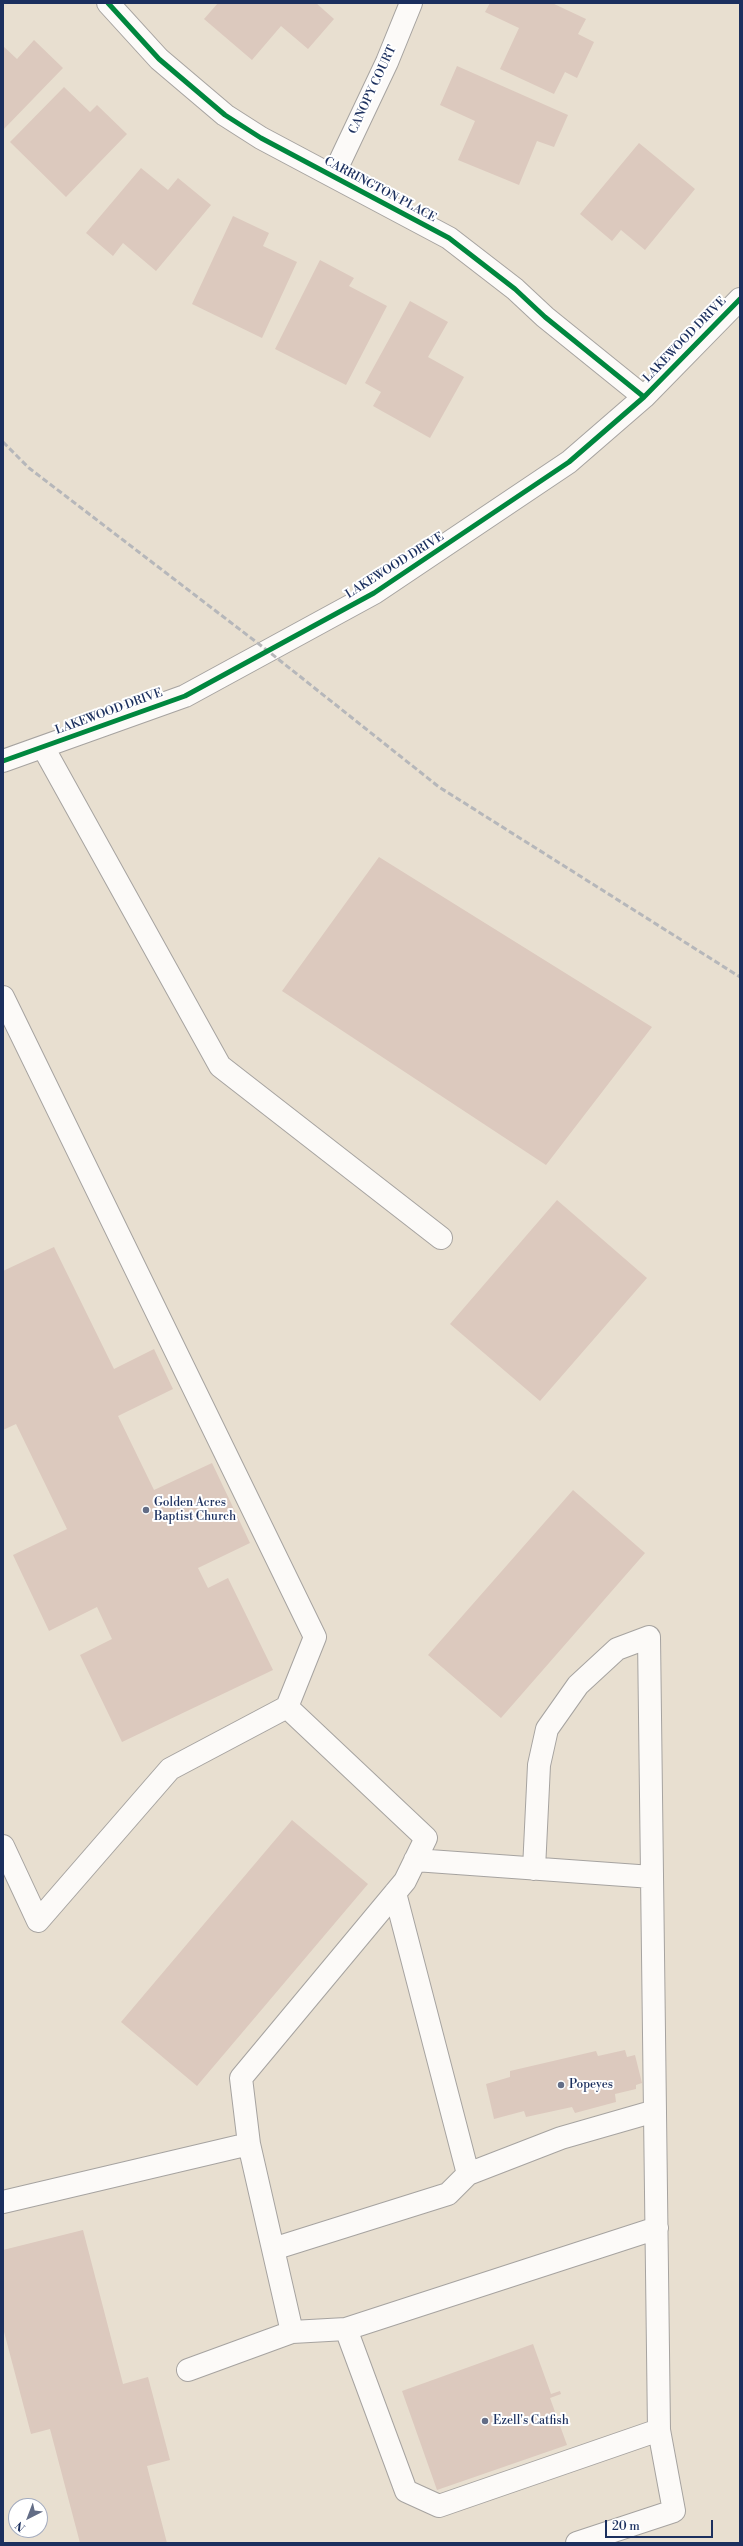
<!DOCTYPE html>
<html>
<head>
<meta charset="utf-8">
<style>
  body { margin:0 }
  #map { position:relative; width:743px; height:2546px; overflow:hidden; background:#e8dfd0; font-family:"Libre Bodoni",serif }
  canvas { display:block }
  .frame { position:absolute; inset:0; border:4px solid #1b2f5e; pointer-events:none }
  .north { position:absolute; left:8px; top:2498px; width:40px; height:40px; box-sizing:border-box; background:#fff; border:1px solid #a4acbf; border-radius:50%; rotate:222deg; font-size:11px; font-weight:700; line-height:16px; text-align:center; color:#1b2f5e }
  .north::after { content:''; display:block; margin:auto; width:14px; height:18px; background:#636d86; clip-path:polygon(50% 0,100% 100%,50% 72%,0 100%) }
  .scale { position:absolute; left:605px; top:2520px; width:108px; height:18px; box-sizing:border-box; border:2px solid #1b2f5e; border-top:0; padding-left:5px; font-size:12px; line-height:14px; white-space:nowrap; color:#1b2f5e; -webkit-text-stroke:3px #fff; paint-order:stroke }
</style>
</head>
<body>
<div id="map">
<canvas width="743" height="2546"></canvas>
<div class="frame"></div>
<div class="north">N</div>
<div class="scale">20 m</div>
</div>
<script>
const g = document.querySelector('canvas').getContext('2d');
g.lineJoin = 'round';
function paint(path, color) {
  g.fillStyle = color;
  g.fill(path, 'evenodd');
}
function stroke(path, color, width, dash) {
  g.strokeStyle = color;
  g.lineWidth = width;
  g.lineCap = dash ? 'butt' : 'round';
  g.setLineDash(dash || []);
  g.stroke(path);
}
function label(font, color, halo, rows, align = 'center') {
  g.font = font + ' "Libre Bodoni",serif';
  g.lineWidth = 4;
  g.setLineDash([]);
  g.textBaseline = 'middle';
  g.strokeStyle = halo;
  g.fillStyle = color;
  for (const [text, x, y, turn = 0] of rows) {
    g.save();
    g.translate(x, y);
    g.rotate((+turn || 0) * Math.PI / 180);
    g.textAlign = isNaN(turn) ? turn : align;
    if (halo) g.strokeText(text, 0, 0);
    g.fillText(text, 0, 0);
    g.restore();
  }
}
paint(new Path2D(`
  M218 3H316L334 19 308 49 281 26 252 60 204 19Z
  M490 3H552L586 19 578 34 594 42 577 78 565 72 554 94 500 69 519 28 485 12Z
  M34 40 63 68 3 130V46L17 59Z
  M457 66 568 115 554 147 537 141 519 185 458 160 475 121 440 105Z
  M64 87 90 112 97 105 127 134 66 197 10 142Z
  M639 143 695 189 645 250 621 230 612 241 580 214Z
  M141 168 168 190 178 178 211 205 156 271 123 243 113 256 86 233Z
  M233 216 269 233 263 246 297 262 262 338 192 304Z
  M320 260 354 278 349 286 387 306 346 385 275 349Z
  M410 301 448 322 428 357 464 377 430 438 373 406 381 392 365 383Z
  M379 857 652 1027 546 1165 282 991Z
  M557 1200 647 1278 540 1401 450 1324Z
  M54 1247 114 1369 154 1349 173 1389 118 1416 154 1490 212 1463 250 1543 198 1568 208 1588 228 1578 273 1670 122 1742 80 1655 112 1639 97 1607 49 1631 13 1555 67 1529 16 1424 3 1430V1271Z
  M573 1490 645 1553 501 1718 428 1655Z
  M292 1820 368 1884 197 2086 121 2022Z
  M625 2050 627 2057 635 2055 642 2083 636 2085V2089L615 2094 616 2102 575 2113 572 2107 526 2117 524 2111 494 2119 486 2084 510 2077V2071L596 2051 598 2056Z
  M83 2230 123 2384 148 2377 170 2460 147 2466 167 2543H80L50 2429 31 2434 3 2328V2250Z
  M533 2344 551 2394 560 2391 561 2394 550 2398 567 2445 437 2490 402 2391Z`), '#dcc9be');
const minor = new Path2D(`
  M108 3 159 59 225 115 261 138 449 238 515 289 545 317 644 397
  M333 176 387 62 411 3
  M43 747 220 1066 441 1238
  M3 761 185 696 374 593 569 462 644 397 740 299
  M3 997 315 1637 287 1707 170 1769 38 1921 3 1846
  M415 1860 652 1877
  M534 1869 539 1765 547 1729 578 1685 617 1649 649 1637 659 2430 674 2511 577 2543
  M395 1893 468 2174
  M3 2202 249 2144
  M273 2249 448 2194 468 2174 561 2138 655 2111
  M346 2329 406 2491 439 2506 659 2430
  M292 2332 346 2329 657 2228
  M188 2370 292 2332 249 2144 241 2078 405 1881 426 1838 287 1707`);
stroke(minor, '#a6a3a0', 24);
stroke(minor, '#fcfaf8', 22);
stroke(new Path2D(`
  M3 442 29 468 268 651 439 787 740 977`), '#b6b7ba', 3, [6, 3]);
stroke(new Path2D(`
  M108 3 159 59 225 115 261 138 449 238 515 289 545 317 644 397
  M3 761 185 696 374 593 569 462 644 397 740 299`), '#00873e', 5);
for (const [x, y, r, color] of [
  [146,1510,4,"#636d86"],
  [561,2085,4,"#636d86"],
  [485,2421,4,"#636d86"]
]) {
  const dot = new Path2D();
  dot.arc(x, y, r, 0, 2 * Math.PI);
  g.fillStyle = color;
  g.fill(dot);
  stroke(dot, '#fff', 1.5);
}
label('12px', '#1b2f5e', '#fff', [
  ["CANOPY COURT",373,90,-65],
  ["CARRINGTON PLACE",380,190,28],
  ["LAKEWOOD DRIVE",685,340,-46],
  ["LAKEWOOD DRIVE",395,566,-32],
  ["LAKEWOOD DRIVE",109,712,-20]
]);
label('12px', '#1b2f5e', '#fff', [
  ["Golden Acres",154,1503],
  ["Baptist Church",154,1517],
  ["Popeyes",569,2085],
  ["Ezell's Catfish",493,2421]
], 'left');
</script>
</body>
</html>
